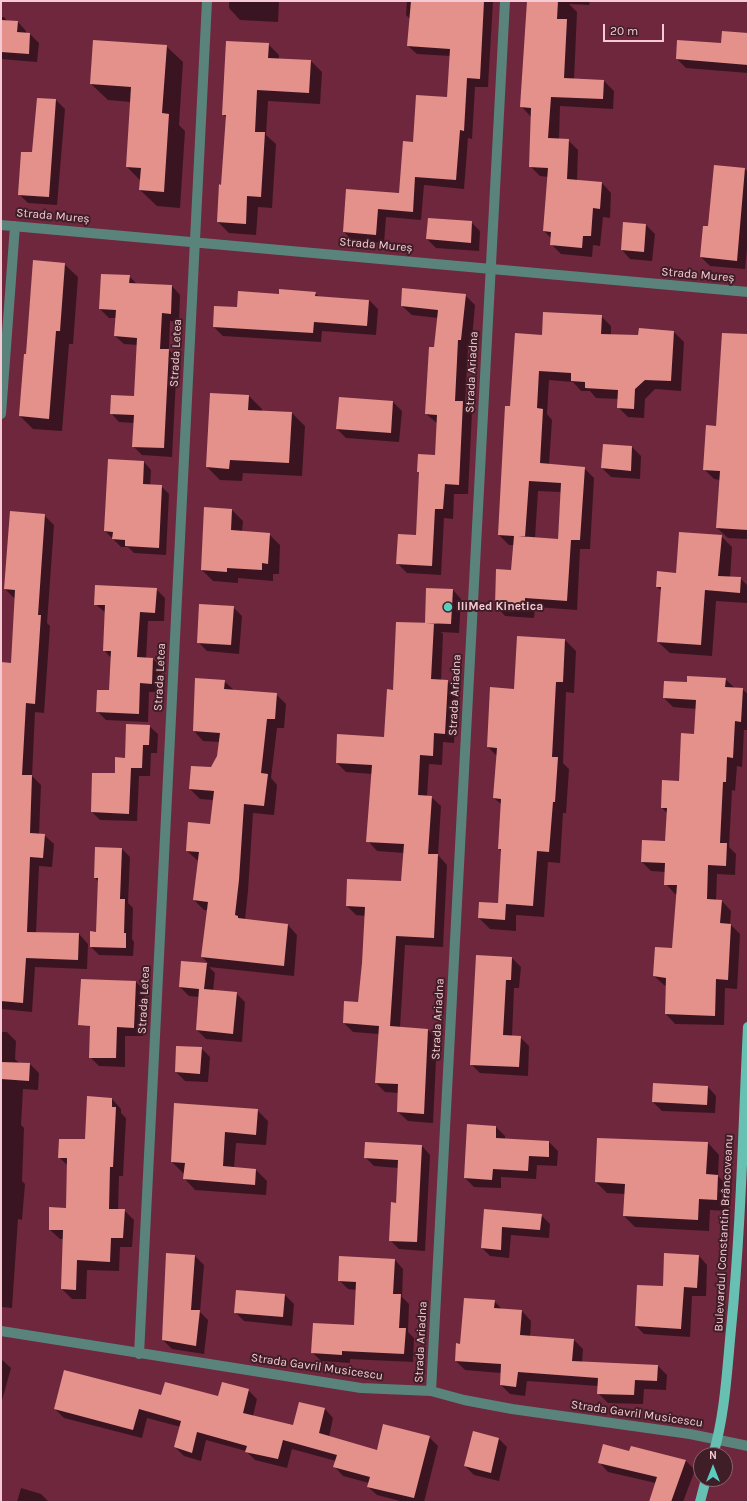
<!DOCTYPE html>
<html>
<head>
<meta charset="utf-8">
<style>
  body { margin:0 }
  #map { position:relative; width:749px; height:1503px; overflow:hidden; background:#6e273d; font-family:Karla,sans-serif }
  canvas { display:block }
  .frame { position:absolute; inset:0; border:2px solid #f6cad4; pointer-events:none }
  .north { position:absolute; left:693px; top:1447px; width:40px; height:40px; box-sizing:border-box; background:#3f1e27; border:1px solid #88636c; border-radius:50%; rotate:0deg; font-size:11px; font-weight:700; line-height:16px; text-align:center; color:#f6cad4 }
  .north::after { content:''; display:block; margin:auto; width:14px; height:18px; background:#59cebf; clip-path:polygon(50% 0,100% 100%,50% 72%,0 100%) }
  .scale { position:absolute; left:603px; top:24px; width:61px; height:18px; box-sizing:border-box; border:2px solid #f6cad4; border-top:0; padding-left:5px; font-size:12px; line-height:14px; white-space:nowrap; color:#f6cad4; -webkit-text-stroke:3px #3f1e27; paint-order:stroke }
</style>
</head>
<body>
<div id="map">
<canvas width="749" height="1503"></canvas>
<div class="frame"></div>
<div class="north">N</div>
<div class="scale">20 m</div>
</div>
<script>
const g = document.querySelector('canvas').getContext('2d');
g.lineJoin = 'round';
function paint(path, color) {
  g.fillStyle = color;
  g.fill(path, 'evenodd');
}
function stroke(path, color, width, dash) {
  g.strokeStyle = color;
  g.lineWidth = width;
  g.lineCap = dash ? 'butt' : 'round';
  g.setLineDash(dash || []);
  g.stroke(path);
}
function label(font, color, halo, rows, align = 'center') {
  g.font = font + ' Karla,sans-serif';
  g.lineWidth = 4;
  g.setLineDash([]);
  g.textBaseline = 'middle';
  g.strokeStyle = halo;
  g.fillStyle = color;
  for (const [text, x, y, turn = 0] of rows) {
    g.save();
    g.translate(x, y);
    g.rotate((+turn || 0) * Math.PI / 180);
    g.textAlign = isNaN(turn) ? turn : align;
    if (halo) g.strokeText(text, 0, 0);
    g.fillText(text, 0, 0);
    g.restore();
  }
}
paint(new Path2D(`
  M229 1H279L278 22 240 20 229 8Z
  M407 1H493L488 87H475L472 139 468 138 464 189 424 185 421 220 386 217 384 243 353 241 344 232 400 194 414 143 448 98 451 56 417 54 408 46 410 19 406 15Z
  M528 1 563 2 562 1H590L589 5 569 4 577 12 574 80 604 81 614 91 613 109 560 106 559 139 568 140 578 150 577 181 602 183 611 193 610 218 603 217 600 246 593 245 592 257 561 254 551 244 552 239 544 231 549 177 540 176 530 166 531 117 522 107Z
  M1 17H4L8 22H18L26 31V34H30L39 43 37 62 1 59Z
  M748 34V73L686 68 677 59Z
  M268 44 279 55V59L311 61 322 72 320 104 268 101 266 135 276 144 272 208 258 207 256 235 229 233 218 222 222 186 227 118 223 114Z
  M166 46 183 62 179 125 185 131 180 208 157 206 140 190 141 181 127 167 131 102 108 100 91 84Z
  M56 100 65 109 57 205 28 203 19 194 33 153Z
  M744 168 748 172V238L745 269 710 266 701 257Z
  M471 222 480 231 479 251 436 248 427 239Z
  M624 223 646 225 655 234 652 261 630 259 622 250Z
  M1 258 2 259 1 280Z
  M64 264 78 277 73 344H69L62 431 33 429 20 416 27 355Z
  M129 276 137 284 172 286 180 295 179 322 170 321 169 350 177 359 172 457 142 455 133 446 134 423 119 422 111 413 135 397 138 345 124 344 115 336 116 318H109L100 309Z
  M315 293 319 297 369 300 378 309 376 335 322 331 321 342 223 336 214 327 238 308 280 295Z
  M465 295 475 305 471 350 468 349 465 404 472 412 468 494H454L453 519 444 518 441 575 407 573 397 563 417 536 420 473 418 472 436 456 438 424 426 414 438 318 412 315 402 306Z
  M601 316 611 326V335L639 336 640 329 674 332 684 342 681 391 655 389 645 399 644 418 628 417 618 407 619 399 596 398 590 391H581L573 382 549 380 547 414 552 420 549 465 584 468 594 478 590 549H580L577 610 535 607 534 618 505 616 496 606 512 571 514 545H509L499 535 511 407 543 336ZM538 491 561 492 558 540 535 538Z
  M723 334 748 335V539L728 538 717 528 720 480 714 479 704 469 717 427Z
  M249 396 262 409V412L292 413 305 426 302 476 243 473 242 481 220 480 207 467Z
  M393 402 402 411 399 442 346 438 337 429Z
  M632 447 641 456 640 479 611 477 602 468Z
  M144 462 151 470 150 486H161L169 494 166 555 134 553 128 547H121L105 531Z
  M232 510 243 521 242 532 269 534 280 545 279 574H273V581L238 578V583L213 581 202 570Z
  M44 515 54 525 47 623 50 626 44 713 35 712 32 776 41 785 39 835H44L54 844 52 867 39 866 36 933 79 934 88 944 87 969 35 967 32 1012 1 1009V663L12 664 15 599 5 589Z
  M721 536 732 547 730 578H740L748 586V603L716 601 712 656 670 653 658 642 662 591 657 587 676 574Z
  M156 589 165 598 164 621H148L146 659H153L162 668 160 692H149L148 722 106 720 97 711 110 691 112 659 104 650 106 613 95 604Z
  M453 590 461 599 459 633 441 632 443 634 441 681H447L457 691 454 743 443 742 442 765 429 764 427 796 431 797 441 806 438 855 447 865 443 947 405 945 400 1028 428 1030 437 1039 433 1123 408 1121 398 1112 399 1093 385 1092 376 1083 379 1034 353 1032 344 1023 358 1003 363 963 365 916 356 915 347 906 402 882 404 853 377 851 368 841 372 774 346 772 337 763 385 738 394 691 427 624Z
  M233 607 242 616 239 654 207 651 198 642Z
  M565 640 576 651 574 693 566 692 563 763 569 769 566 813H563L560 863 548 862 544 917 516 915V931L490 929 479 918 499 904 502 852 499 849 502 805 494 798 497 756 488 747 515 690Z
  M725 679 735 688 742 689 748 694V730H744L742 767 737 766 735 791 732 790 729 847 736 854 735 875 717 874 716 901H722L731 911 730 924 740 934 737 989 725 988 724 1025 675 1024 666 1014 667 986 664 985 654 976 673 949 677 894H675L666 884V872L651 871 642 862 666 842 668 814 662 808 680 782 695 735 697 709 673 707 664 698 688 683Z
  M224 681 235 691 276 694 286 704 284 728H277L271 778 277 785 274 815 253 813 248 891 245 920 288 925 297 935 294 976 209 967 215 973 213 991 236 993 245 1002 242 1042 206 1039 197 1030 200 997 189 996 180 987 182 962 209 964 202 957 208 910H204L194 900 199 860H197L187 851 211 825 214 800 200 799 190 789 217 769 220 742 203 741 194 731Z
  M149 726 158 734 157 753H151L150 776H139L137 821 100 820 92 812Z
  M122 849 130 857 128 903 133 908 132 939 134 942 133 956 99 955 91 947 97 933 99 882 95 878Z
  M512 958 521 967 519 988H514L512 1036 520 1037 529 1046 528 1076 480 1073 471 1064Z
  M82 980 136 982 145 991 143 1036H125V1067L99 1066 90 1057 91 1028 88 1025Z
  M1 1032H7L16 1041 15 1059 20 1064H30L39 1073 38 1090 23 1089 21 1125 24 1128 22 1181 25 1184 22 1220 18 1219 12 1308 1 1307Z
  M201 1048 210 1057 208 1082 185 1081 176 1072Z
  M708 1087 716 1096 715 1113 662 1111 653 1102Z
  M112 1099 121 1109V1113L126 1118 123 1176H119L118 1210H124L134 1220 132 1247H120L119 1271 87 1270 86 1299H72L62 1289 63 1239H60L50 1230 67 1209 68 1166 59 1157 86 1140Z
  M174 1104 257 1110 268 1121 266 1145 236 1143 234 1168 256 1170 267 1181 266 1195 195 1190 185 1179V1173H183L172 1162Z
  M468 1125 496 1127 505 1136V1140L549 1142 558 1151 557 1166 537 1165 536 1179 501 1177V1188L474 1187 465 1178Z
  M598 1139 708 1143 719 1155 718 1176 729 1187 728 1211 710 1210 709 1231 635 1227 624 1216 625 1194 607 1193 596 1182Z
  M422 1146 430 1155 425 1251 399 1249 390 1240 396 1204 398 1168 374 1166 365 1157Z
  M485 1210 541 1215 550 1224 549 1238 511 1235 509 1258 490 1256 482 1248Z
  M167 1254 195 1256 204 1265 200 1312 208 1320 204 1354 172 1349 163 1340Z
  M699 1256 707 1265 706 1296H692L690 1337 644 1334 636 1326Z
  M395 1260 403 1269 402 1297 409 1304 408 1332 414 1338 413 1362 350 1359V1363L321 1361 312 1352 355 1326 357 1290 348 1289 339 1280Z
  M285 1295 294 1304 292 1326 244 1321 235 1312Z
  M494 1301 503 1310 522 1311 531 1321 530 1337 574 1340 583 1349 582 1363 658 1366 667 1375 666 1390 644 1389 643 1404 608 1403 598 1393 599 1386 527 1381 525 1396 510 1394 501 1385V1373L465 1370 456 1361 461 1345Z
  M1 1359 11 1368 1 1404Z
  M248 1390 257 1399 253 1416 294 1427 325 1409 333 1418 329 1437 377 1451 429 1437 438 1446 424 1502H404L377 1495 368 1487 369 1483 343 1476 335 1467 336 1461 292 1449 287 1468 255 1460 246 1451 206 1440 201 1461 184 1456 175 1447 181 1427 147 1418 142 1438 64 1418 55 1409 162 1397 219 1398Z
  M499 1439 507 1447 499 1481 474 1475 465 1466Z
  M631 1447 686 1461 695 1470 683 1502H651L656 1483 608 1472 600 1463 630 1452Z
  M21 1488 41 1494 49 1502H17Z`), '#0007');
paint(new Path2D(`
  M411 1H484L480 79 467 78 464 131 460 130 456 180 415 177 413 212 378 209 376 235 343 232 346 189 399 193 403 141 413 142 416 95 447 97 450 49 407 46Z
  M527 1H558L557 19H567L564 78 604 80 603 99 551 97 548 138 569 139 567 179 602 182 600 209 593 208 591 236H583L582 248 550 245 551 232 543 231 548 168 529 167 531 108 520 107Z
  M1 20 18 21 17 32 30 33 29 54 1 52Z
  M722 31 748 33V65L676 59 677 40 721 43Z
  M93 40 167 45 162 113 169 114 164 192 139 190 141 168 126 167 131 87 90 84Z
  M226 41 269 43 268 58 311 60 309 93 257 90 255 132H265L261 197 247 196 246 224 217 222 219 184 221 185 226 115H222Z
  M37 98 56 99 49 197 18 195 21 152H32Z
  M714 165 745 168 737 261 700 257 703 226H708Z
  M428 218 472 221 471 243 426 239Z
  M623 222 646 224 644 252 621 250Z
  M33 260 65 263 60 331H56L49 419 19 416 24 354H26Z
  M101 274 130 275 129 283 172 285 171 314 162 313 160 349H169L164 448 132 447 134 415 110 414 111 395 134 396 137 338 114 336 116 310 99 309Z
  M402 288 466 294 461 340H458L455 401H463L459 485 445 484 443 509H435L432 566 396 564 398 534 416 535 419 472H417L418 454 435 455 437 415 425 414 429 347H434L438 310 401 306Z
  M279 289 316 292 315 296 369 300 367 326 314 322 313 333 213 327 214 306 237 307 238 291 279 294Z
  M543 312 602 315 601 334 638 335 639 328 674 331 671 381 645 380 635 389 634 409 617 408 618 390 585 388V382L571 381V373L539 371 537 408 543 409 540 463 585 467 580 540H571L567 601 525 598V609L495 606 496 569 511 570 514 536 498 535 505 406H510L515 333 542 335ZM529 481 561 483 558 539 518 536 525 537Z
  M722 333 748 334 747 428H748V530L716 528 720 471 703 470 706 425 716 426Z
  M210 393 249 395 248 410 292 412 289 463 230 460 229 469 206 467Z
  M339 397 393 401 391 433 336 429Z
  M603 444 632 446 631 471 601 468Z
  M108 459 144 461 143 484 162 485 159 548 125 546V540L112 539 113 532 104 531Z
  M204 507 232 509 231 530 270 533 268 564 262 563V570L227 568V572L201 570Z
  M10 511 45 514 38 615H41L35 704 26 703 22 775H32L30 833 45 834 43 858 30 857 27 932 79 933 78 960 26 958 23 1003 1 1001V662L11 663 15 590 4 589Z
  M679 532 722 535 718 576 741 577 740 593 705 590 701 645 657 642 661 587H656L657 571 676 573Z
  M95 585 157 588 155 613 140 612 137 657 153 658 152 684 140 683 139 714 96 712 97 690H109L111 651H103L105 605H94Z
  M426 588 453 589 451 624 425 623Z
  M199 604 234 606 231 645 197 643Z
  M396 622 434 623 431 679 448 680 445 734 434 733 433 756 420 755 418 795 432 796 428 854H438L434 938 396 936 390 1026 428 1029 424 1114 397 1112 398 1084 375 1083 379 1026 343 1023 344 1001 358 1002 362 963 365 907 346 906 347 879 401 881 404 844 366 842 372 765 336 763 337 734 384 737 387 689 393 690Z
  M517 636 565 639 563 682H556L552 757H558L555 802H553L549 852 537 851 533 906 506 904 505 920 478 918 479 902 498 903 501 849H498L501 799 493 798 497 748 487 747 490 687 514 689Z
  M687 676 726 678 725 687 743 688 741 722 735 721 733 758 727 757 726 782H723L720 843H727L726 866 708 865 707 899 722 900 720 923 731 924 728 980 716 979 715 1016 665 1014 666 978 653 976 655 947 672 948 677 885H664L665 863 641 862 642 840 665 841 667 808H661L662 780 679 781 681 733 694 734 696 700 663 698 664 681 687 682Z
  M195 678 225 680 224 689 277 693 275 719H267L261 773 268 774 264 806 244 804 239 880 235 915 238 916V918L288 924 284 966 201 957 208 902 193 900 199 852 186 851 188 822 210 824 214 791 189 789 191 766 211 767 217 756 220 733 193 731Z
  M126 724 150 725 149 745H143L142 768H131L129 814 91 812 92 773H115V757L125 758Z
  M95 847 122 848 120 899H125L124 933H126V948L90 947V931L96 932 98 878H94Z
  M476 955 512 957 511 980H506L503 1035 521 1036 519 1067 470 1065Z
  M181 961 207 963 204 989 237 992 233 1034 196 1030 199 989 179 987Z
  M81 979 136 981 134 1028 117 1027 116 1058H89L90 1026 78 1025Z
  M176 1046 202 1047 200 1074 175 1072Z
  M1 1062 30 1063 29 1081 1 1079Z
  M653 1083 708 1086 707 1105 652 1102Z
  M87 1096 112 1098V1107H116L113 1167H110L109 1209H125L123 1238H111L110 1262 77 1260 76 1290 61 1289 63 1230H49V1207L66 1208 67 1158H58L59 1139H85Z
  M174 1103 258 1109 256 1135 225 1132 223 1166 256 1169 255 1185 183 1179 185 1163 171 1162Z
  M467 1124 496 1126V1138L549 1141V1157L529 1156 528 1171 493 1169 492 1180 464 1178Z
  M597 1138 708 1142 706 1174 718 1175 717 1200 699 1199 698 1220 623 1216 625 1184 595 1182Z
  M365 1142 422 1145 417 1242 389 1241 391 1202 396 1203 398 1160 364 1158Z
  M484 1209 542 1214 540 1230 502 1227 501 1250 481 1248Z
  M166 1253 195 1255 191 1310H200L196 1346 162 1340Z
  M664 1253 699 1255 697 1288 684 1287 681 1329 635 1326 637 1285 663 1286Z
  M339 1256 395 1259 393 1294H401L399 1328H406L404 1354 342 1351V1355L311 1353 313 1323 354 1325 356 1282 338 1281Z
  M236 1290 285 1294 283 1317 234 1313Z
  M464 1298 495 1300 494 1308 522 1310 520 1335 574 1339 572 1361 658 1365 657 1381 635 1380 634 1395 597 1394 598 1378 518 1372 516 1387 500 1385 501 1364 455 1361 456 1343 460 1344Z
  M64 1370 161 1395 165 1382 218 1396 222 1382 249 1389 243 1413 293 1425 299 1402 325 1408 319 1433 377 1450 383 1424 430 1436 414 1498 367 1487 370 1477 333 1467 337 1455 283 1440 278 1459 245 1452 247 1446 197 1432 192 1453 174 1447 181 1421 139 1409 133 1430 54 1409Z
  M473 1431 499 1438 491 1473 464 1466Z
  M603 1444 629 1451 631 1446 686 1460 671 1502H649L657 1477 598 1463Z`), '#e4918c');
stroke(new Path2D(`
  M1 225 748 292
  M1 414 15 226
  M1 1331 361 1388 431 1391 464 1400 512 1409 690 1434 748 1446
  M139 1354 207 1
  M431 1391 505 1`), '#5a837c', 10);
stroke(new Path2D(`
  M713 1455C725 1415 727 1370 731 1329 741 1229 743 1128 748 1027
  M700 1502 706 1479`), '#68c0b3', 10);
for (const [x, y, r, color] of [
  [448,607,5,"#59cebf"]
]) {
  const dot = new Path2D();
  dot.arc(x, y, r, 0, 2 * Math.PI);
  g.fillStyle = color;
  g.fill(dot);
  stroke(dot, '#3f1e27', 1.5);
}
label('12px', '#f6cad4', '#3f1e27', [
  ["Strada Mureș",53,216,5],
  ["Strada Mureș",376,245,5],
  ["Strada Mureș",698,275,5],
  ["Strada Letea",176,353,-87],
  ["Strada Ariadna",472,372,-87],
  ["Strada Letea",160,677,-87],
  ["Strada Ariadna",455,695,-87],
  ["Strada Letea",144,1000,-87],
  ["Strada Ariadna",438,1019,-87],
  ["Bulevardul Constantin Brâncoveanu",724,1233,-87],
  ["Strada Ariadna",421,1342,-87],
  ["Strada Gavril Musicescu",317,1367,8],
  ["Strada Gavril Musicescu",637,1414,8]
]);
label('bold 12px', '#f6cad4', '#3f1e27', [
  ["IliMed Kinetica",457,607]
], 'left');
</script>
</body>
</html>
